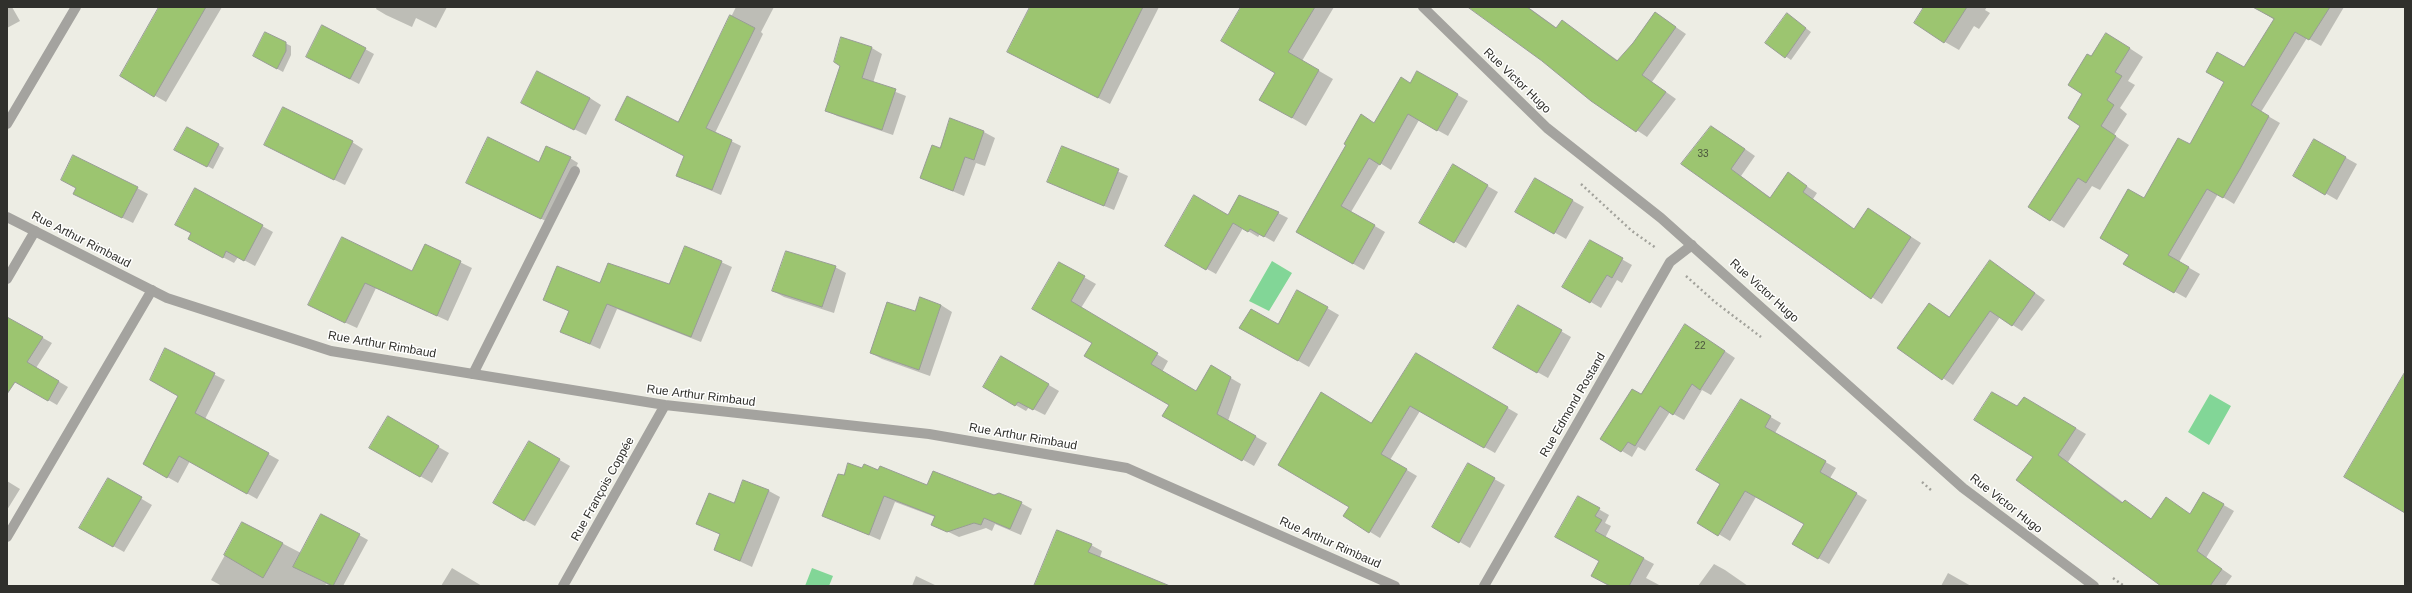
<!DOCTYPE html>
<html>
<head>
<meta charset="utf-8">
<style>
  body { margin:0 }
  #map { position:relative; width:2412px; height:593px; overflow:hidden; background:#edede4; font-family:Helvetica,sans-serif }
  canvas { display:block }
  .frame { position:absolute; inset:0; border:8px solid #30302c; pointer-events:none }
</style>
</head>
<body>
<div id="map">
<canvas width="2412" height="593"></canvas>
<div class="frame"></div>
</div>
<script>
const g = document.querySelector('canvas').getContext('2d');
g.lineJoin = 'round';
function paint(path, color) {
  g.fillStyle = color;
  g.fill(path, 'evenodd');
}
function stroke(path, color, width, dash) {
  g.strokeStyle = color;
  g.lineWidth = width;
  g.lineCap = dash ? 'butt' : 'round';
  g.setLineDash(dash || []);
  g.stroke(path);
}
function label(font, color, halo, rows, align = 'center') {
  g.font = font + ' Helvetica,sans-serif';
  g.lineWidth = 3;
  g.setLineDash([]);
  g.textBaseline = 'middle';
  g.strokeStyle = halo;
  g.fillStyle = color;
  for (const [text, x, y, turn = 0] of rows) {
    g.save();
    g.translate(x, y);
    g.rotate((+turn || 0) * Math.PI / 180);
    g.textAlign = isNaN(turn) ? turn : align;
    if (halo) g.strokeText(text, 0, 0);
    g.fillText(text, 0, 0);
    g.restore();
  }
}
paint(new Path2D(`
  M1272 261 1292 273 1269 311 1249 301Z
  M2210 394 2231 406 2209 445 2188 432Z
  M812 568 833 576 829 586H805Z`), '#82d697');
paint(new Path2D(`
  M7 7H12L20 21 7 28Z
  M160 7H222L166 102 121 76Z
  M377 7H447L436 28 416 18 412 27 386 15 376 9Z
  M736 7H774L761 32 763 34 715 133 741 146 721 195 677 176 685 156 678 123Z
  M1031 7H1159L1110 104 1008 52Z
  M1243 7H1334L1302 61 1333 79 1306 126 1261 100 1277 73Z
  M1491 7H1528L1557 28 1562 21 1620 62 1655 13 1686 34 1652 82 1676 99 1647 137 1592 100Z
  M1920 7H1987L1985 10 1990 13 1979 29 1974 26 1959 50 1945 42 1924 10Z
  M2261 7H2344L2321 46 2307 38 2261 112 2280 123 2234 204 2218 194 2179 262 2200 274 2186 298 2125 264 2130 254 2144 200 2190 146 2245 69 2275 20 2259 10Z
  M1792 18 1811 32 1791 60 1766 43Z
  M2120 42 2143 57 2128 81 2135 85 2120 108 2127 114 2114 135 2129 145 2100 190 2092 186 2064 228 2030 207 2081 125 2084 94 2091 58Z
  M285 43 291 46V55L283 72 254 56Z
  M872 48 882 54 873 83 906 96 893 135 837 116 826 110Z
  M365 49 374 54 359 84 316 62Z
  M1418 72 1468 101 1448 136 1419 120 1391 170 1380 163 1351 212 1385 232 1364 270 1298 232 1375 124 1411 84Z
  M590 98 601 105 586 135 522 103Z
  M187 128 224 148 213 169 181 152Z
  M984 132 995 138 985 166 976 163 964 196 921 178 940 149Z
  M1722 133 1755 156 1741 176 1771 198 1788 174 1817 193 1813 199 1855 230 1879 216 1921 243 1882 304 1683 164Z
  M2314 140 2357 164 2337 200 2294 175Z
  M352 142 363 149 345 185 276 151Z
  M1063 147 1128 176 1114 210 1058 187Z
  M570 158 578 163 550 223 475 187Z
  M1453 166 1498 192 1466 248 1421 222Z
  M1536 180 1584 207 1566 239 1517 211Z
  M137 188 148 194 133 223 74 194Z
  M195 189 273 232 255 266 238 257 234 263 200 245 192 233Z
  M1278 213 1288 218 1274 242 1260 234 1258 237 1243 228 1216 274 1166 246 1228 216Z
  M342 239 412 272 425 245 472 268 448 321 376 288 357 328 320 311Z
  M1590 241 1632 265 1622 283 1617 280 1601 308 1564 286Z
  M1990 261 2045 300 2022 331 2000 317 1953 385 1898 347 1929 304 1950 317Z
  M721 262 732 267 701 342 617 309 600 349 562 332 574 312 544 300 601 284 669 286Z
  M1059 263 1096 284 1081 308 1168 361 1162 372 1197 392 1212 367 1241 384 1228 421 1267 443 1254 466 1164 415 1170 405 1093 343 1033 309Z
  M835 267 846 273 834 313 784 297 773 291Z
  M1298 291 1339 315 1309 367 1241 328 1278 326Z
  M941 305 952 312 930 376 882 359 871 353 916 312Z
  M1518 306 1571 337 1548 378 1494 348Z
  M14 322 52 343 36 368 68 387 57 405 7 376V335Z
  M1695 331 1735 358 1711 395 1702 390 1684 420 1670 412 1645 451 1638 447 1632 457 1602 439Z
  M166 350 225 380 205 419 279 460 257 499 190 461 178 483 144 464 180 396Z
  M1416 355 1518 414 1495 453 1420 411 1390 460 1417 476 1380 538 1344 516 1350 506 1372 424Z
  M1001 357 1059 391 1045 415 1029 407 1026 411 984 387Z
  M2024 398 2086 434 2068 462 2124 503 2125 501 2152 519 2166 499 2191 515 2203 493 2234 511 2206 558 2232 576 2225 586H2162L2035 457 2018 408Z
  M1741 400 1781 423 1775 433 1836 468 1830 478 1867 500 1829 564 1793 544 1805 524 1756 497 1730 541 1699 522 1722 484Z
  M388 418 449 453 432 483 371 448Z
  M530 443 570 466 535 526 494 503Z
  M1469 465 1505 485 1470 548 1433 526Z
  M839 475 994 496 1021 503 1032 509 1021 535 995 524 992 531 986 528 959 537 932 524 935 517 895 502 880 540 823 515Z
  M108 479 152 505 124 552 81 528Z
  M7 481 20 489 7 510Z
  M769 491 780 497 752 567 715 550 721 535 698 523 734 504Z
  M1579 498 1609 515 1605 523 1611 526 1605 538 1654 564 1646 578 1661 586H1611Z
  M243 523 301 553 359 535 368 540 343 586H331L326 584 325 586H222L211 580Z
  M1091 545 1102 551 1100 557 1166 586H1035Z
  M1714 564 1725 570 1748 586H1698Z
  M452 568 482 586H441Z
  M1948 573 1971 586H1941Z
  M916 576 937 586H912Z`), '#0003');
const building = new Path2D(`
  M159 7H206L154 97 120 76Z
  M1030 7H1143L1098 98 1007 52Z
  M1241 7H1315L1288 52 1319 70 1292 118 1259 100 1275 73 1221 41Z
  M1468 7H1527L1556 28 1562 20 1617 61 1633 43 1655 12 1676 27 1642 75 1666 92 1636 132 1591 101 1542 61Z
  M1924 7H1967L1944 43 1914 23Z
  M2253 7H2330L2309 40 2295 32 2251 105 2269 116 2240 169 2223 198 2207 189 2168 255 2189 267 2174 293 2123 264 2129 255 2100 238 2128 189 2144 198 2178 138 2190 144 2224 82 2206 72 2217 52 2244 67 2274 19Z
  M1787 13 1806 28 1785 58 1765 43Z
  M730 15 755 28 706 128 732 140 712 190 676 176 684 156 615 120 627 96 678 122Z
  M322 25 366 48 350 79 306 57Z
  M265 32 286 42V51L277 69 253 56Z
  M2106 33 2130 48 2115 72 2122 76 2107 100 2114 105 2101 126 2116 136 2086 183 2078 178 2050 221 2028 207 2080 126 2068 118 2082 94 2068 85 2087 54 2091 56Z
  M841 37 872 47 862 78 896 89 882 130 825 111 840 66 834 62Z
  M537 71 590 98 574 130 521 103Z
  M1417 71 1458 94 1437 131 1408 114 1380 165 1369 158 1341 206 1375 225 1353 264 1296 232 1346 145 1344 144 1361 114 1374 123 1401 77 1410 83Z
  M283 107 353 141 334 180 264 145Z
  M950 118 984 131 974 160 965 157 953 191 920 178 932 145 940 148Z
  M1711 126 1745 149 1731 169 1770 198 1788 172 1807 186 1803 192 1854 229 1868 208 1911 237 1871 299 1681 164Z
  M187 127 219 144 207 167 174 150Z
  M488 137 539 162 546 146 571 157 541 219 466 183Z
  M2314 139 2346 157 2325 195 2293 176Z
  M1062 146 1119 169 1104 206 1047 182Z
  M73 155 138 187 122 218 73 194 76 188 61 180Z
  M1453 164 1488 185 1454 243 1419 223Z
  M1535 178 1573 200 1554 234 1515 212Z
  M195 188 263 225 244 261 226 251 223 258 188 239 191 233 175 225Z
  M1194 195 1228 215 1239 195 1279 212 1264 237 1250 229 1248 232 1233 223 1206 270 1165 246Z
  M342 237 412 271 425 244 461 261 437 316 365 283 345 323 308 305Z
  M1590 240 1623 258 1612 278 1607 275 1590 303 1562 287Z
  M685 246 722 261 691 337 607 304 590 344 560 332 569 311 543 300 557 266 600 283 608 263 669 284Z
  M786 251 836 266 822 307 772 291Z
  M1990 260 2035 293 2012 326 1990 311 1942 380 1897 348 1929 303 1949 317Z
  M1059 262 1085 276 1071 301 1158 353 1151 364 1196 391 1211 365 1231 377 1217 414 1256 436 1242 461 1162 416 1169 405 1084 356 1092 343 1032 309Z
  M1297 290 1328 307 1298 361 1239 328 1251 309 1278 324Z
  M920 297 941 305 919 370 870 353 887 302 915 311Z
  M1518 305 1562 330 1537 373 1493 348Z
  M7 317 43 337 27 362 59 381 48 401 15 382 7 394Z
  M1685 324 1725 351 1700 390 1692 384 1673 415 1660 406 1635 446 1628 442 1621 452 1600 439 1632 389 1641 394Z
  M165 348 215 373 195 413 269 453 247 494 179 456 167 478 143 464 178 396 150 380Z
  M1416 353 1508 407 1484 448 1410 406 1381 454 1407 469 1369 533 1343 516 1349 507 1278 465 1321 392 1371 423Z
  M1001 356 1049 384 1033 410 1018 402 1015 406 983 387Z
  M2405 372V513L2344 477Z
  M1992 392 2017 406 2024 397 2076 428 2058 455 2122 503 2125 500 2151 519 2166 497 2190 514 2203 492 2224 504 2197 551 2222 569 2210 586H2161L2016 480 2033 457 1974 420Z
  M1741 399 1771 416 1765 427 1826 461 1820 472 1857 493 1818 559 1792 544 1804 524 1745 491 1718 536 1697 523 1720 484 1696 470Z
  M388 416 439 446 420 477 369 448Z
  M529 441 560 459 524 521 493 503Z
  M848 463 862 468 864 464 878 470 880 466 927 485 933 471 994 495 999 493 1022 502 1010 529 984 518 981 525 974 523 947 532 931 525 935 516 884 496 869 535 822 516 838 474 844 475Z
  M1468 463 1495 478 1459 543 1432 527Z
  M108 478 142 497 113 547 79 528Z
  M743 480 769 490 740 561 714 550 720 534 696 524 709 493 734 503Z
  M1578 496 1600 508 1595 516 1602 520 1595 531 1644 558 1629 586H1610L1591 576 1599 561 1555 537Z
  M321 514 360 534 333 586 293 567Z
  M242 522 283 543 263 578 224 555Z
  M1057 530 1092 544 1088 552 1170 586H1034Z`);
paint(building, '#9cc570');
stroke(building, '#989d95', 1);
stroke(new Path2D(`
  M1581 184 1632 231 1656 248
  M1686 276 1715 302 1761 337
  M1922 482 1932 491
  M2113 578 2124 586`), '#a2a29b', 2.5, [2, 3]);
stroke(new Path2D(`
  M7 279 35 231
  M473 374 575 171
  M7 537 152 290`), '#a4a39f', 10);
stroke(new Path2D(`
  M7 124 76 7
  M7 217 167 298 331 351 665 405 929 434 1127 468 1395 586
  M563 586 665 405
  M1484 586 1670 262 1692 245`), '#a4a39f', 10);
stroke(new Path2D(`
  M1423 7 1547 128 1661 218 1963 488 2094 586`), '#a4a39f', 10);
label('10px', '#4b553d', null, [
  ["33",1703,154],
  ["22",1700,346]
]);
label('12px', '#30302c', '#fffffe', [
  ["Rue Victor Hugo",1517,81,44],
  ["Rue Arthur Rimbaud",81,240,27],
  ["Rue Victor Hugo",1764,291,42],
  ["Rue Arthur Rimbaud",382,345,10],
  ["Rue Arthur Rimbaud",701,396,7],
  ["Rue Edmond Rostand",1573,405,-60],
  ["Rue Arthur Rimbaud",1023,437,10],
  ["Rue François Coppée",603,489,-61],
  ["Rue Victor Hugo",2006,504,38],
  ["Rue Arthur Rimbaud",1330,543,24]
]);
</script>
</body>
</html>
